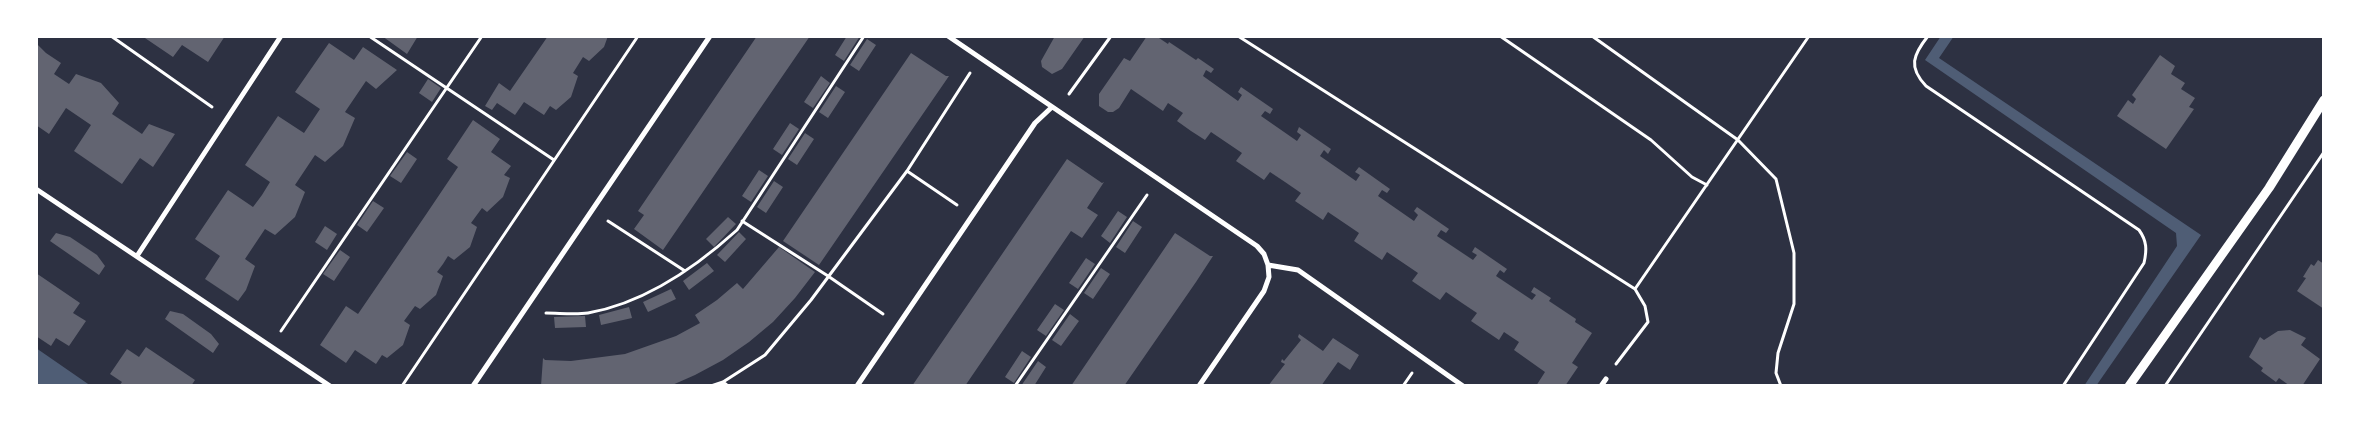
<!DOCTYPE html>
<html>
<head>
<meta charset="utf-8">
<style>
  body { margin:0 }
  #map { position:relative; width:2360px; height:422px; overflow:hidden; background:#2d3142; font-family:Spectral,serif }
  canvas { display:block }
  .frame { position:absolute; inset:0; border:38px solid #fff; pointer-events:none }
</style>
</head>
<body>
<div id="map">
<canvas width="2360" height="422"></canvas>
<div class="frame"></div>
</div>
<script>
const g = document.querySelector('canvas').getContext('2d');
g.lineJoin = 'round';
function paint(path, color) {
  g.fillStyle = color;
  g.fill(path, 'evenodd');
}
function stroke(path, color, width, dash) {
  g.strokeStyle = color;
  g.lineWidth = width;
  g.lineCap = dash ? 'butt' : 'round';
  g.setLineDash(dash || []);
  g.stroke(path);
}
paint(new Path2D(`
  M1941 36H1954L1939 58 2201 235 2096 386H2084L2177 246 2176 233 1925 60Z
  M36 348 91 386H36Z`), '#4f5d75');
paint(new Path2D(`
  M142 36H225L208 62 182 45 173 57Z
  M382 36H418L407 54Z
  M548 36H608L604 47 589 61 583 57 573 73 578 76 571 97 556 110 550 106 544 115 524 102 515 115 497 103 492 110 485 106 499 83 510 91Z
  M757 36H810L663 250 634 229 644 215 638 211Z
  M847 36H860L844 61 835 55Z
  M1055 36H1085L1062 69 1052 74 1042 67 1041 61Z
  M1147 36H1156L1168 44 1169 42 1196 60 1198 58 1214 69 1211 73 1206 70 1203 76 1238 101 1242 95 1238 92 1241 87 1273 109 1270 114 1265 111 1261 116 1297 141 1301 135 1297 132 1299 127 1331 149 1328 154 1324 150 1320 156 1356 181 1360 175 1355 172 1359 167 1390 189 1387 193 1382 190 1378 196 1414 221 1418 215 1414 211 1417 207 1449 229 1446 233 1441 230 1437 236 1473 260 1477 255 1472 252 1475 247 1507 269 1504 273 1500 270 1496 276 1532 300 1536 295 1531 292 1534 287 1551 298 1549 301 1576 319 1575 322 1592 333 1572 363 1578 367 1565 386H1536L1545 372 1514 350 1519 342 1504 332 1499 340 1471 321 1477 313 1462 303 1446 292 1440 300 1412 281 1418 273 1387 252 1382 260 1354 241 1359 233 1328 212 1323 220 1295 201 1301 193 1285 182 1270 172 1264 180 1236 161 1242 153 1211 132 1205 140 1191 131 1177 121 1183 113 1168 103 1163 111 1131 89 1119 108 1113 112H1108L1099 106V94L1124 58 1130 61Z
  M867 39 876 45 859 71 850 65Z
  M36 43 46 53 61 63 54 74 69 84 76 74 101 83 119 103 112 114 142 134 149 124 175 134 153 167 140 158 122 184 74 151 91 125 66 108 49 134 36 125Z
  M329 43 354 60 363 47 397 70 376 89 366 81 345 112 355 118 343 146 325 162 315 155 295 185 305 192 295 217 275 235 265 229 245 259 255 266 246 290 238 301 205 279 220 256 195 239 228 190 253 207 262 195 270 182 245 165 278 116 304 133 320 109 295 92Z
  M911 53 946 76H949L819 265 783 241Z
  M2160 55 2175 66 2171 74 2185 83 2181 89 2195 98 2189 107 2194 109 2166 149 2117 116 2128 100 2133 104 2136 99 2132 95Z
  M821 76 830 83 813 108 804 102Z
  M428 79 441 88 432 102 419 93Z
  M836 86 845 92 828 118 819 112Z
  M473 120 500 139 491 152 511 166 504 175 510 178 503 197 487 212 482 208 471 223 477 227 470 247 454 260 448 256 443 264 437 272 443 276 436 295 420 309 415 306 404 321 410 325 403 345 387 358 382 355 376 364 355 350 346 363 320 345 346 306 358 314 425 216 458 167 447 159Z
  M790 123 799 129 782 155 773 149Z
  M805 133 814 139 797 165 788 159Z
  M407 152 417 159 401 183 390 176Z
  M1067 159 1102 183 1104 182 1087 208 1098 215 1082 238 1071 231 965 386H912Z
  M759 170 768 176 751 202 742 196Z
  M774 181 783 187 766 213 757 207Z
  M373 201 384 208 367 232 357 225Z
  M1118 211 1127 217 1110 243 1101 236Z
  M728 217 736 224 714 247 706 239Z
  M1133 221 1142 227 1125 253 1116 247Z
  M325 226 337 234 327 250 315 242Z
  M739 232 746 239 725 262 717 255Z
  M56 233 70 237 97 255 105 266 99 275 50 241Z
  M1175 233 1210 256H1213L1196 282 1124 386H1071Z
  M779 247 815 272 795 298 773 322 749 342 723 360 695 375 670 386H541L543 358 545 360 571 361 625 354 676 336 700 323 695 315 717 300 737 283 743 289Z
  M340 250 350 257 334 281 323 274Z
  M1086 258 1095 264 1078 289 1069 283Z
  M2318 260 2324 264V309L2297 291 2306 278 2303 277 2311 264 2314 266Z
  M707 263 714 271 689 290 683 281Z
  M1101 268 1110 274 1093 299 1084 293Z
  M36 273 80 303 73 313 86 321 69 346 56 338 51 346 36 336Z
  M671 289 676 299 648 312 643 302Z
  M1055 304 1064 310 1046 336 1037 330Z
  M629 307 632 318 601 325 599 315Z
  M170 311 183 314 211 334 219 344 213 353 165 319Z
  M1070 314 1079 321 1061 346 1052 340Z
  M585 316 586 327 555 328 554 317Z
  M2290 330 2306 338 2301 345 2320 359 2302 386H2290L2279 378 2276 382 2261 371 2263 368 2249 357 2260 337 2264 340 2278 331Z
  M1299 334 1323 351 1333 338 1359 355 1350 370 1338 362 1321 386H1268L1285 364 1281 362 1282 359 1284 361 1301 340 1298 337Z
  M146 347 195 380 191 386H119L122 382 110 374 127 349 139 357Z
  M1022 351 1031 357 1014 383 1005 377Z
  M1038 361 1046 367 1034 386H1021Z`), '#626471');
stroke(new Path2D(`
  M111 36 212 107
  M369 36 554 160
  M1238 36 1635 289
  M1500 36 1651 140 1692 177 1707 185
  M1592 36 1738 140 1776 179 1794 253V304L1778 353 1776 373 1781 386
  M1928 36C1913 55 1908 67 1926 86L2139 230C2147 241 2147 250 2144 263L2063 386
  M1069 94 1111 36
  M907 171 957 205
  M608 221 685 271
  M742 221 828 276 883 314
  M546 313C559 313 575 315 588 313 645 303 695 268 737 230L864 36
  M281 331 482 36
  M1616 364 1648 322 1645 306 1635 289 1809 36
  M723 382 728 386
  M402 386 638 36
  M711 386 723 382 765 355 811 300 907 171 970 73
  M1015 386 1147 195
  M1403 386 1412 373
  M2165 386 2324 152`), '#fff', 3);
stroke(new Path2D(`
  M948 36 1257 246 1264 254 1268 265 1298 270 1463 386
  M36 189 330 386
  M137 256 281 36
  M473 386 710 36
  M857 386 1035 123 1052 107
  M1199 386 1264 291 1269 277 1268 265
  M1601 386 1606 379`), '#fff', 5);
stroke(new Path2D(`
  M2129 386 2269 188 2324 100`), '#fff', 9);
</script>
</body>
</html>
